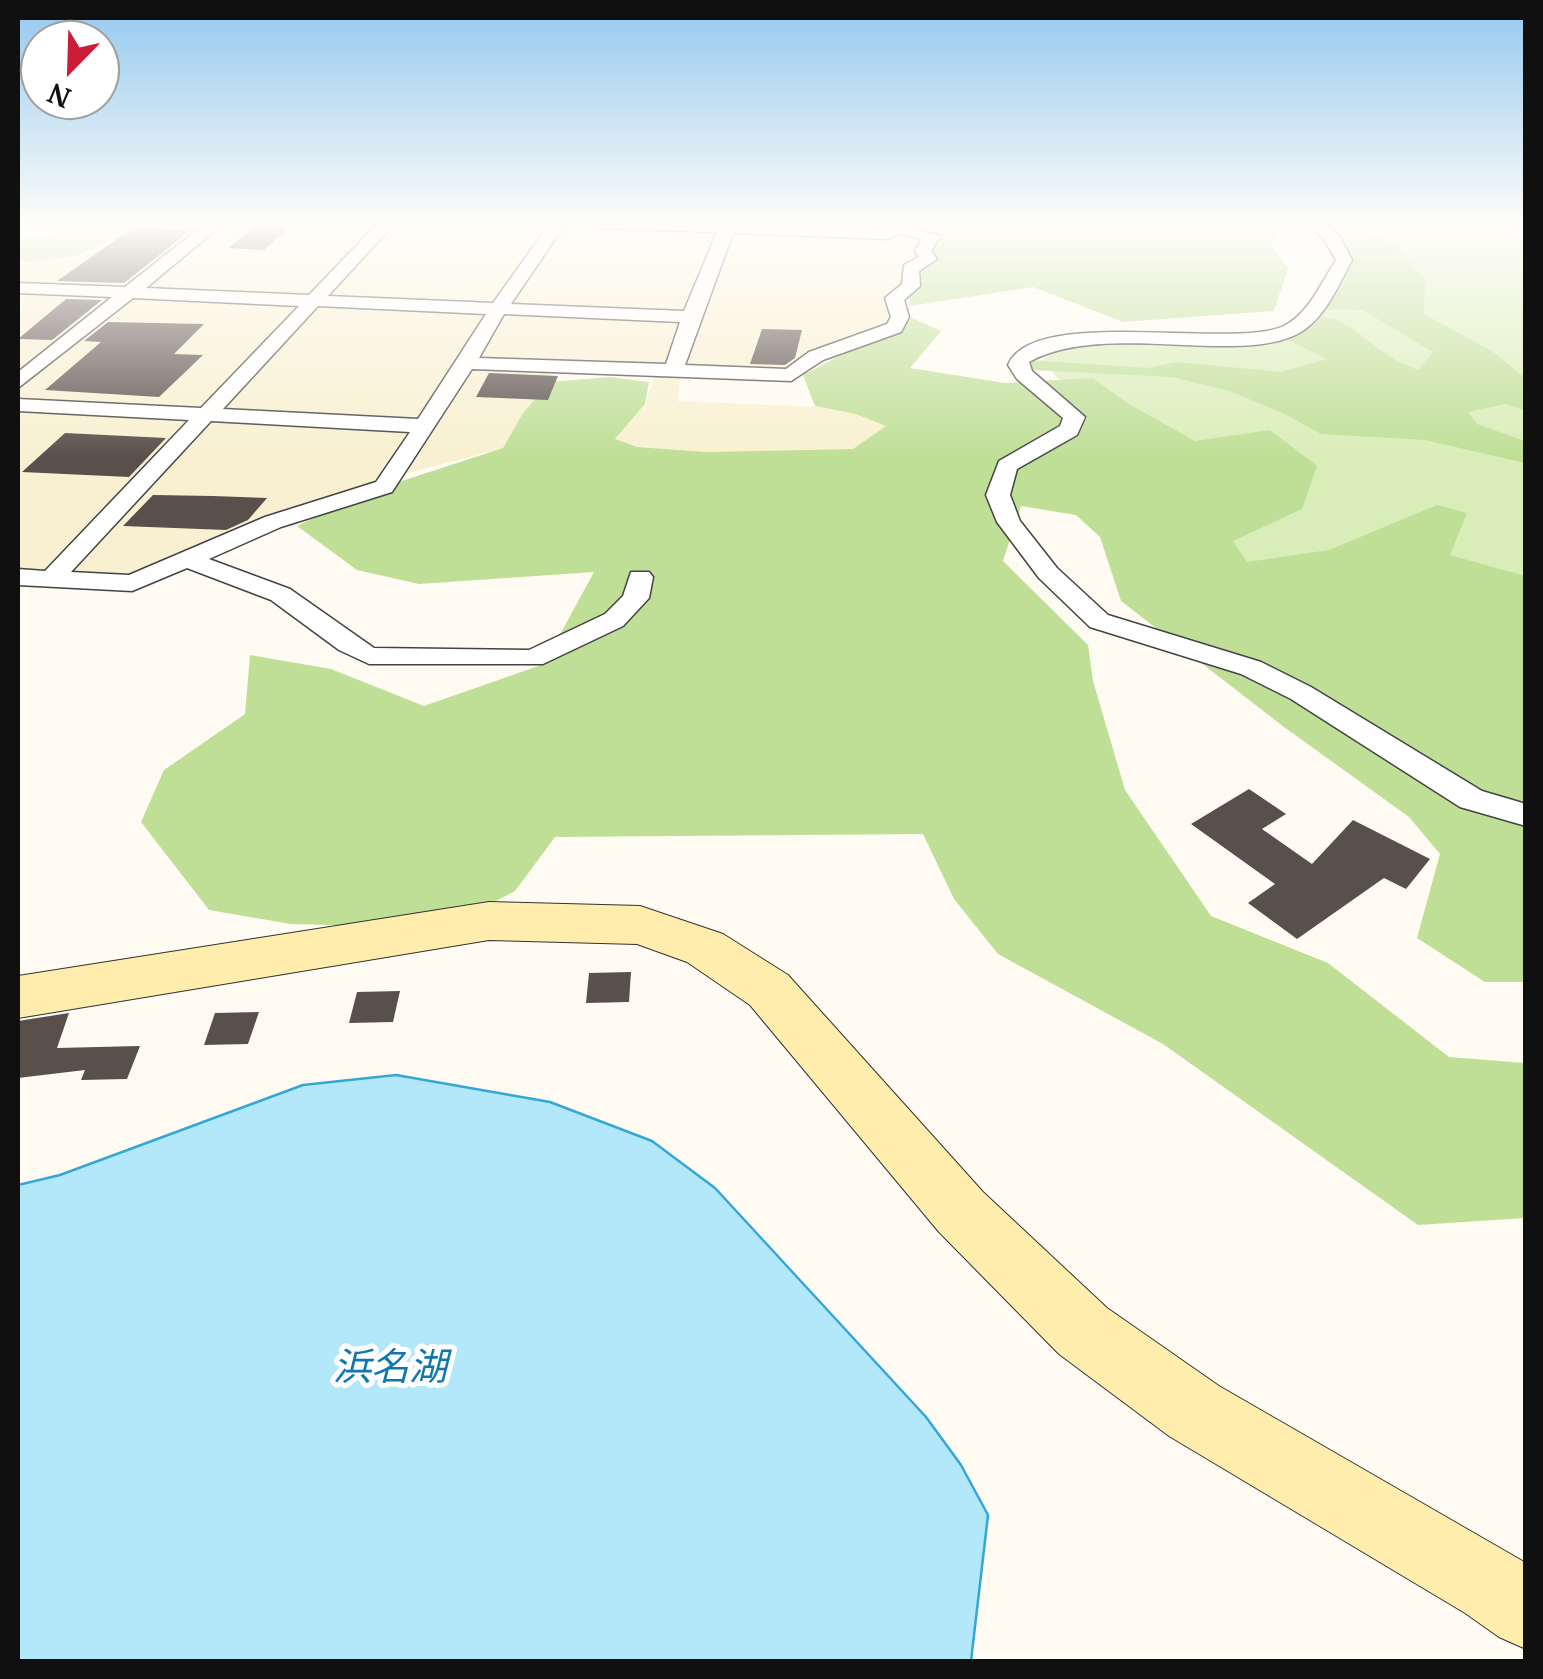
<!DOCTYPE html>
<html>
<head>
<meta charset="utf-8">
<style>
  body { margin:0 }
  #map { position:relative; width:1543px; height:1679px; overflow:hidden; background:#fffbf2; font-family:"PT Serif",serif }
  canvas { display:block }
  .frame { position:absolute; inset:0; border:20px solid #101010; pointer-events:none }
  .north { position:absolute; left:20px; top:20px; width:100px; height:100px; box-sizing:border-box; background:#fff; border:2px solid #9f9f9f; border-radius:50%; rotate:203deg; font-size:28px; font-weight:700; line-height:40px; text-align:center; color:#101010 }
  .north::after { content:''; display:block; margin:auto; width:35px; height:45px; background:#cb1d37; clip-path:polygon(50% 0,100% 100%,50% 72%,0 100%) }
</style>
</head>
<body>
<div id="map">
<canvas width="1543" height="1679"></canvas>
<div class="frame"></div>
<div class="north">N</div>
</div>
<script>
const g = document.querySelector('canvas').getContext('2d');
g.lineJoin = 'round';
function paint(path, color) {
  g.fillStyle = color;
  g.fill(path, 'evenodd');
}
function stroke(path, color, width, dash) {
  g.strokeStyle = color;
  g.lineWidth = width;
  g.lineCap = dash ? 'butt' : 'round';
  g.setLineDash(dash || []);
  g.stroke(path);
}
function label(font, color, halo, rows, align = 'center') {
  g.font = font + ' "PT Serif","Noto Sans JP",serif';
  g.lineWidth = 10;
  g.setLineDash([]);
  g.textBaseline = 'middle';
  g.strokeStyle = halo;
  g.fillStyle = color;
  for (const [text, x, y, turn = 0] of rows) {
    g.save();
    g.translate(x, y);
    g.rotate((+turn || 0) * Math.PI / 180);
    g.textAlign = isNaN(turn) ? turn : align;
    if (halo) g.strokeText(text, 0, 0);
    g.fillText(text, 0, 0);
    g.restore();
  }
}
paint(new Path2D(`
  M137 223H717L886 234 902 227 936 231 916 264 894 328 791 375 555 368 503 448 389 478 130 583 18 577V261L73 259 95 252Z
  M654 376 680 377 678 401 819 407 856 414 887 426 853 449 707 452 637 447 614 440 646 403Z`), '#f8f0d0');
paint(new Path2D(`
  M1321 223H1470L1525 239V601L1245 578 1042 361 1063 345 1290 333 1353 262Z`), '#d9edb8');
paint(new Path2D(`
  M75 223H134C86 258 76 259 18 261V239H44Z
  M840 223H1277L1279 232 1271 246 1288 268 1274 311 1123 322 1033 287 909 306 912 272 924 265 936 231C903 227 872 231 839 229Z
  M1306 223H1348L1398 247 1425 280 1424 314 1492 351 1525 378V410L1505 404 1468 412 1477 424 1525 441V463L1425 440 1321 434 1285 414 1230 391 1172 377 1032 370 1015 359 1148 368 1177 362 1281 372 1327 359 1286 339 1289 327C1337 301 1353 333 1389 356 1398 362 1409 366 1418 370L1433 352 1363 310 1304 309 1321 281 1344 260Z
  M912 318 941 331 910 368 1005 383 1093 378 1127 403 1195 441 1270 430 1317 466 1302 509 1233 541 1247 562 1329 550 1437 505 1467 513 1450 555 1525 576V982H1485L1417 938 1440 854 1409 817 1284 727 1121 601 1100 537 1076 515 1021 506 1003 561 1088 645 1093 681 1125 790 1211 916 1328 963 1449 1057 1525 1063V1218L1418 1225 1163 1044 998 954 954 899 923 834 555 837 515 891 444 928 291 924 209 910 141 822 164 770 245 714 250 655 331 669 424 706 544 664 594 572 419 584 357 570 297 526 365 493 503 448 523 413 550 382 610 377 649 382 645 404 615 439 637 447 707 452 853 449 886 426 856 414 815 406 803 375Z`), '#bfdf96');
const water = new Path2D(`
  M396 1075 550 1102 652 1141 715 1188 926 1417 961 1465 988 1515 971 1661H18V1185L60 1175 303 1085Z`);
paint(water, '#b3e7fa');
stroke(water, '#35a7d7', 2.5);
paint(new Path2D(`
  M258 223H294L264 250 229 248Z
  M133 228 191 230 124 283 57 281Z
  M66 299 102 300 52 340 18 339Z
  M108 322 204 324 174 354 203 355 159 397 45 390 101 342 84 341Z
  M762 329 802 330 795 358 785 365 750 364Z
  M489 373 558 376 548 400 476 397Z
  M65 433 166 438 129 477 22 472Z
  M153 495 213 496 267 498 248 520 226 530 123 526Z
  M1249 789 1286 814 1262 829 1312 864 1353 820 1430 859 1406 889 1384 878 1297 939 1248 903 1275 884 1191 824Z
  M631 972 629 1002 586 1003 589 973Z
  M400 991 393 1022 349 1023 357 992Z
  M259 1012 248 1044 204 1045 215 1013Z
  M69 1013 57 1048 140 1046 127 1079 81 1080 85 1070 18 1078V1021Z`), '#594f4b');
const street = new Path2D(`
  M206 223H224L146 288 309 295 378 223H395L328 296 493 303 550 223H566L511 304 684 311 717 232 595 228 587 223 884 229 900 224 940 236 931 251 937 259 919 271 920 286 904 300 909 317 901 332 823 360 791 381 472 369 392 492 281 527 209 559 290 589 374 648 529 650 605 614 623 596 631 572H649L653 577 649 598 623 626 543 664H369L339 650 271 600 187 568 132 591 18 585V569L45 571 189 420 18 411V399L201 408 299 306 133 298 18 388V372L112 297 18 293V283L125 287ZM733 233 886 239 901 234 922 239 915 251 919 257 904 265 902 284 885 298 891 317 887 324 809 352 786 369 685 365ZM318 306 486 314 418 419 223 409ZM504 314 680 322 666 364 479 358ZM211 421 410 432 376 482 265 517 129 575 71 572Z
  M1306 223C1337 223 1339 236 1352 260 1339 284 1327 314 1304 330 1247 369 1105 319 1029 362L1032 371 1085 417 1077 435 1017 469 1010 495 1020 521 1057 568 1108 615 1261 662 1311 687 1482 791 1526 804V826L1460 807 1291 699 1241 674 1090 627 1039 578 997 522 986 495 999 461 1060 426 1063 418 1017 379 1008 365C1032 305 1232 350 1284 326 1309 313 1321 283 1336 260L1323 238Z
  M1506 223H1526V231L1508 226Z`);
const secondary = new Path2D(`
  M489 902 640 906 723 934 788 975 983 1192 1107 1308 1219 1386 1526 1563V1649L1499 1637 1465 1613 1169 1436 1059 1354 939 1232 750 1005 687 962 637 944 489 940 18 1018V976Z`);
stroke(street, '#434343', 3);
stroke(secondary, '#323232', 2);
paint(street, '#fff');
paint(secondary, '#ffedad');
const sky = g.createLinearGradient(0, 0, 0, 458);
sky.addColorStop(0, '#93c8ef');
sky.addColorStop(0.49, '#fffdf9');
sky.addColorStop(1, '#fffdf900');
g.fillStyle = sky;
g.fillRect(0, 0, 1543, 458);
label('italic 38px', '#0f78ac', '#fff', [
  ["浜名湖",390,1369]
]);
</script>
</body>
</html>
